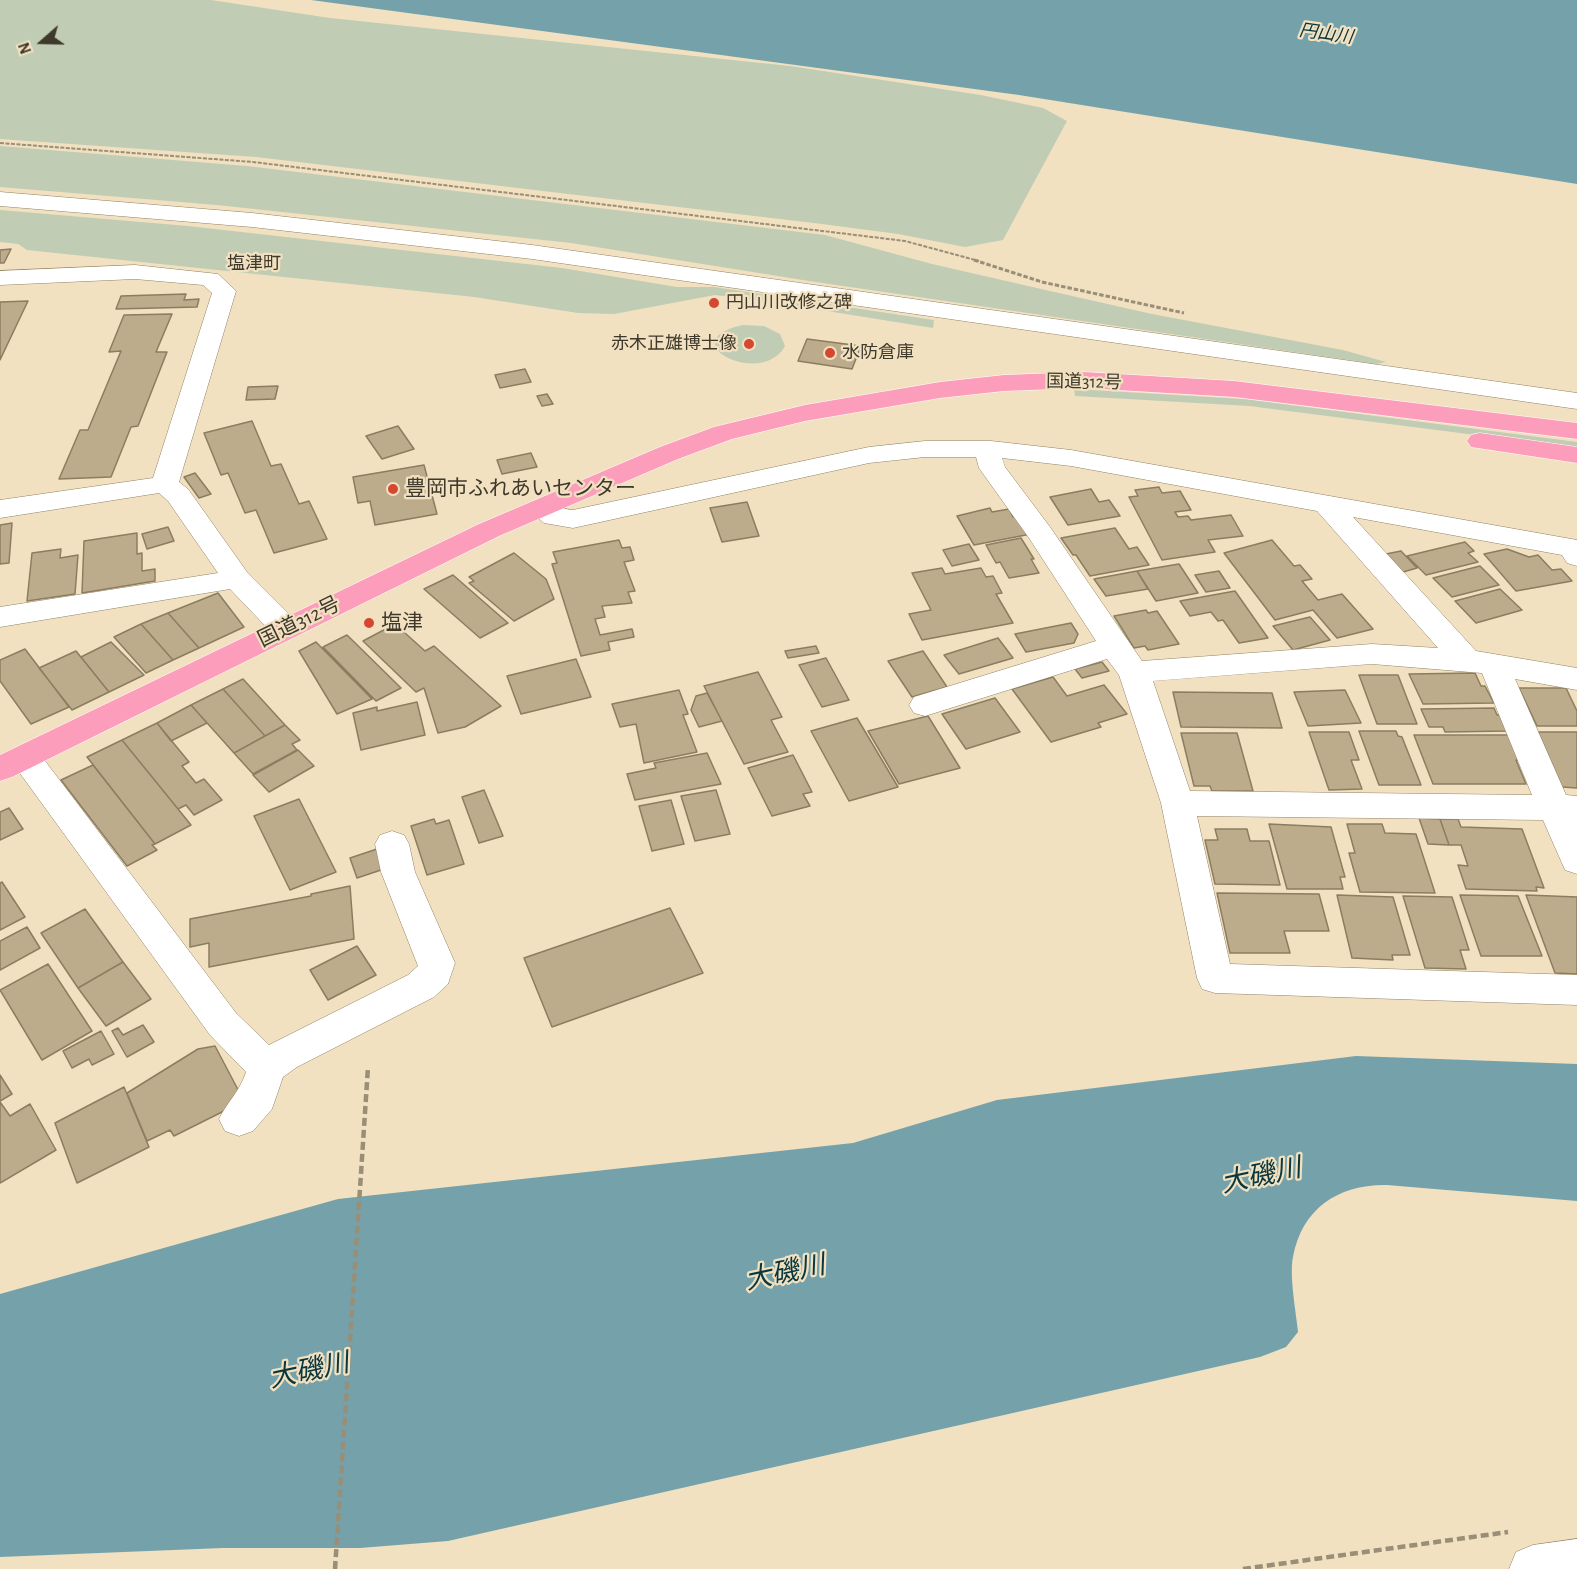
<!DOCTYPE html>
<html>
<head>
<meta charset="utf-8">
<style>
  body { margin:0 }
  #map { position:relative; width:1577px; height:1569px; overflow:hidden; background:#f1e1c1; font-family:"Alegreya Sans",sans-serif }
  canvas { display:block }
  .north { position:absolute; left:12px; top:12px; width:60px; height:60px; -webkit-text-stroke:4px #f1e1c1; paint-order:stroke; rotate:250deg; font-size:16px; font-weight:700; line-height:24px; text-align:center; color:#3f392c }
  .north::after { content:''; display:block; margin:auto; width:21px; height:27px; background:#3f392c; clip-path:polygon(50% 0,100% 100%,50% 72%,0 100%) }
</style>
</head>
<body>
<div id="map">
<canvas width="1577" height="1569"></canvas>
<div class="north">N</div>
</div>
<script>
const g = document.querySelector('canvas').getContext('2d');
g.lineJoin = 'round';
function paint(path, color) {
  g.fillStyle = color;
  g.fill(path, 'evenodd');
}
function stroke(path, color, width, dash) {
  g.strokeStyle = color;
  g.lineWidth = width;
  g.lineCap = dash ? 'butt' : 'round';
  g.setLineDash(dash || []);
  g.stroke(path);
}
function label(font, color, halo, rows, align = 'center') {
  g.font = font + ' "Alegreya Sans","Noto Sans JP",sans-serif';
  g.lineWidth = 4.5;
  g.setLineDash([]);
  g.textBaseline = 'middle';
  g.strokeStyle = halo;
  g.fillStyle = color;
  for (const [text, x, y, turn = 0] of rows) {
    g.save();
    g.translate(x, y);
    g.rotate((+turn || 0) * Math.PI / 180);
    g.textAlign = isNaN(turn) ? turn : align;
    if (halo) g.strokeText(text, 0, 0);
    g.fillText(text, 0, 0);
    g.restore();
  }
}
paint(new Path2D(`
  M0 0H211L330 18 790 66 981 95 1043 108 1067 121 1003 240 965 247 898 234 822 224 256 157 0 139Z
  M0 146 247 166 825 235 932 264 1050 291 1152 314 1343 350 1386 362 1376 364 809 281 571 243 217 205 0 187Z
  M0 210 188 226 562 268 677 287H714L934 320 933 328 777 303 715 295 614 314 578 313 474 297 27 250 18 244 0 242Z
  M743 325 764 326 780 334 785 346C762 389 669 341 743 325Z
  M1074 389 1244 399 1577 442V448L1249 406 1075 396Z`), '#c0cdb4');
paint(new Path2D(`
  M311 0H1577V184L1019 95Z
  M1356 1056 1577 1064V1201L1387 1185C1339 1184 1302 1208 1293 1257 1289 1275 1296 1312 1298 1332L1286 1347 1260 1357 448 1541 360 1548H223L0 1557V1294L338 1199 853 1143 997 1100Z`), '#75a2aa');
const building = new Path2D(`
  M11 249 4 263H0V250Z
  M186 294 184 300 199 299 197 307 116 309 121 296Z
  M28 301 0 360V302Z
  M172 314 156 352H167L138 426 131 427 111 477 59 479 80 430H88L121 351 109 352 124 315Z
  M807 339 861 346 852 369 798 361Z
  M525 369 531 382 500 388 495 375Z
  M278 386 275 399 246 400 248 387Z
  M547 394 553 404 542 406 537 396Z
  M252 421 271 466 281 464 299 504 309 501 327 539 274 553 256 510 245 513 228 473 221 475 204 433Z
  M398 426 414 449 382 459 366 436Z
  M531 453 537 467 502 474 497 460Z
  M424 465 437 514 375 525 370 501 358 503 353 477Z
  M195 473 211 494 199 498 184 477Z
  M1159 487 1162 493 1180 491 1191 510 1175 512 1178 517 1188 516 1191 520 1231 515 1243 536 1208 540 1215 552 1162 560 1129 497 1138 496 1135 490Z
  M1091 489 1099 502 1109 500 1120 516 1068 525 1050 497Z
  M747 502 759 536 722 542 710 508Z
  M990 508 992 512 1009 509 1013 517 1019 516 1031 534 974 545 957 516Z
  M12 523 9 563 0 564V525Z
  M168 527 174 541 147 549 142 534Z
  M1115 528 1129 549 1137 547 1149 565 1090 576 1076 555H1073L1061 538Z
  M137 533V554L142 553V571L155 569V581L82 593 84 541Z
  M1021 538 1034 559H1031L1039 573 1009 578 1000 562 996 563 986 545Z
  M619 540 622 548 630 547 634 560 624 562 635 591 628 592 632 603 602 606 605 617 595 619 600 635 632 629 634 637 608 642 610 650 581 656 552 564 557 563 553 552Z
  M1272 540 1294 566 1300 565 1312 579 1302 581 1318 600 1342 594 1373 629 1337 638 1313 610 1275 620 1224 553Z
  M1465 542 1474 551 1468 553 1478 562 1426 575 1407 556Z
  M969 544 979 560 952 566 943 550Z
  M61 549 60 558 78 555 75 594 27 601 32 553Z
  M1507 549 1529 557 1538 555 1552 570 1561 569 1572 581 1516 591 1484 554Z
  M1401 551 1417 568 1403 572 1386 554Z
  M514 553 546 579 554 599 514 621 469 583 474 581 469 577Z
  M1179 564 1198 593 1156 601 1137 571Z
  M1480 566 1499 585 1452 597 1433 578Z
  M942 568 945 574 981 568 986 577 993 576 1002 593 996 594 1013 623 922 640 909 614 931 610 912 573Z
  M1137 571 1148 589 1106 596 1094 579Z
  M1219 571 1230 588 1206 592 1195 575Z
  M453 575 508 623 480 638 424 589Z
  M1500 589 1522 610 1476 623 1455 601Z
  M1235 591 1268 638 1239 643 1223 620 1218 621 1211 612 1190 616 1180 601Z
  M218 593 244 627 199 648 168 613Z
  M1146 610 1148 613 1157 611 1179 644 1148 650 1145 646 1134 648 1114 616Z
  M168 613 199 648 173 660 141 624Z
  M1310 617 1330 640 1293 650 1273 626Z
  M1071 623 1078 634 1074 643 1026 652 1015 634Z
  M141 624 173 660 146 673 114 637Z
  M395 624 425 651 434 646 501 706 465 727 438 733 424 688 416 692 363 641Z
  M347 635 401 688 376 701 323 647Z
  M998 638 1013 658 959 674 944 655Z
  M111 642 144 675 109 692 81 657Z
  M316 642 372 699 337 714 299 651Z
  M816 646 819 653 788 658 785 651Z
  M25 649 69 707 31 724 0 681V660Z
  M76 651 109 692 72 710 39 668Z
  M923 651 947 687 912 697 888 661Z
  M826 658 849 700 822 707 799 665Z
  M576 659 591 697 521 714 507 676Z
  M1102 662 1109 671 1082 678 1075 669Z
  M758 672 782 717 771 720 788 752 744 764 704 686Z
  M1475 673 1481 686H1485L1494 703 1423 704 1409 674Z
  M1359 675H1398L1417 724H1377Z
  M1053 677 1067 696 1104 685 1127 714 1098 723 1101 727 1051 742 1012 689Z
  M243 679 285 725 265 736 223 689Z
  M1519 688H1566L1577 711V726H1537Z
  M223 689 265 736 234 753 191 705Z
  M679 690 688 714 683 715 697 752 644 763 636 724 620 727 612 704Z
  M1345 690 1361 723 1308 726 1294 692Z
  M1173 692 1272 693 1282 728 1181 727Z
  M707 693 722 721 699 727 691 710 696 696Z
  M995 698 1020 732 966 749 942 714Z
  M417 702 425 735 361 750 353 713 377 707V711Z
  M191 705 207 723 171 741 157 723Z
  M1494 708 1497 715H1501L1509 731 1445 732 1443 727H1429L1421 709Z
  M928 716 960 768 899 784 868 731Z
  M857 718 898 787 849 801 811 731Z
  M157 723 189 762 182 766 196 783 204 779 222 800 194 815 186 805 178 809 122 740Z
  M285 725 300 740 292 744 297 750 253 774 234 753Z
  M1359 731H1396L1398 736 1402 737 1421 785H1379Z
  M1309 732H1349L1359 760H1351L1362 789 1329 790Z
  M1538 732H1577V788L1562 787Z
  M1181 733H1237L1253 791H1212L1210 786H1194Z
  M1414 735H1511L1521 760H1516L1526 784H1433Z
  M122 740 178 809 191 825 155 844 87 757Z
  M298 750 314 766 269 792 253 775Z
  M707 753 721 784 635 800 627 774 656 768 654 763Z
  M793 755 812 792 803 794 810 806 772 816 748 768Z
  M93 765 155 844 152 845 157 850 127 866 61 780Z
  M484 790 503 836 479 843 462 797Z
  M716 790 730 834 695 841 681 796Z
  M299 799 336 872 290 890 254 816Z
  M671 800 684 844 652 851 639 806Z
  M9 808 23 829 0 840V812Z
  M1419 818 1440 819 1449 845 1428 844Z
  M434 819 436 824 449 820 464 864 427 875 411 826Z
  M1440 819H1458L1461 827 1522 829 1544 888 1536 887 1537 891 1466 889 1458 865 1468 866 1461 845H1449Z
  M1269 824 1331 827 1345 877H1340L1343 889H1287Z
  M1347 824H1382L1385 833 1416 834 1435 893 1360 892 1349 853H1355Z
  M1215 829H1247L1250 841H1269L1280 885 1215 884 1205 840H1218Z
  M377 849 384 869 357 878 350 858Z
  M2 882 25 917 0 930V883Z
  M350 886 354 939 209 967V943L190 947V919L311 896V894Z
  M1217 893 1319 894 1329 931H1284L1290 953H1230Z
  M1337 895 1393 897 1410 955H1392L1393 960 1352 958Z
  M1460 895 1518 896 1542 956H1481Z
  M1526 895 1577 897V974L1555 973Z
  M1403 896 1452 897 1469 950H1460L1466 969 1425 968Z
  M670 908 703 973 552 1027 524 958Z
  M85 909 123 962 78 988 41 933Z
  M27 927 40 948 0 970V941Z
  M357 946 376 975 328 1000 310 970Z
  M123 962 151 999 106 1026 78 988Z
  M48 964 92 1031 42 1060 0 990Z
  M143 1025 154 1042 127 1057 112 1031 118 1028 123 1035Z
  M101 1031 114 1054 92 1065 89 1059 72 1068 63 1051Z
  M215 1046 244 1101 174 1136 170 1130 147 1141 127 1093 198 1049Z
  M0 1075 12 1094 0 1101Z
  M124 1087 149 1147 77 1183 55 1123Z
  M0 1102 10 1116 30 1104 56 1150 0 1183Z`);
paint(building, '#bdac8b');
stroke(building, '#8b7d60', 1.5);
const minor = new Path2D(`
  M0 192 252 213 532 245 1577 393V409L532 259 252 227 0 206Z
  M135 265 218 274 236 291 179 482 188 489 247 572 297 622 301 629 297 636 286 639 275 636 230 589 0 627V607L218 573 168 501 159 493 0 518V500L153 478 212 293 203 285 135 279 0 285V271Z
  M925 441H991L1071 450 1577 540V566L1567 563 1562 555 1353 517 1476 651 1577 668V690L1515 679 1566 795 1577 796V874L1565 870 1543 820 1197 816 1230 964 1577 975V1005L1215 993 1202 989 1197 978 1161 803 1119 675 1107 659 925 716 914 713 909 705 914 697 1096 641 1029 538 979 468 976 457H925L869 463 573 528 544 523 527 508 531 502C548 498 557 509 573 510L869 447ZM1002 458 1071 466 1317 511 1438 648 1372 644 1142 661 1050 527 1005 467ZM1372 664 1482 673 1532 795 1190 791 1153 681Z
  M25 745 36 749 236 1013 269 1045 408 975 418 966 381 872 375 844 380 835 392 831 404 835 409 844 415 872 455 963 448 984 434 997 297 1067 283 1077 272 1109 253 1131 239 1136 225 1131 219 1119C228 1101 240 1091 246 1072L210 1035 14 765 9 757 14 749Z
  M1577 1539V1569H1509L1516 1552 1533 1545Z`);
const trunk = new Path2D(`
  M1084 372 1234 381 1577 423V439L1234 397 1084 388 1004 391 940 398 805 421 732 439 678 459 499 536 12 777 0 781V755L479 524 660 447 714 427 805 405 940 382 1004 375Z
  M1480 433 1577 447V463L1471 447 1467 441 1471 435Z`);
stroke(minor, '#918265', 1);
stroke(trunk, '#fff', 1);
stroke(new Path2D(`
  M0 143 253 162 905 241 979 261`), '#998e77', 2, [4, 1.5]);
stroke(new Path2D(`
  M974 260 1042 282 1184 313`), '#998e77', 3, [4.5, 2]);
stroke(new Path2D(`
  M335 1569 368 1067
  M1243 1569 1508 1532`), '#998e77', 4.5, [8, 4]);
paint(minor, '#fff');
paint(trunk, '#fc9ebb');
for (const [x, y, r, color] of [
  [714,303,6,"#d44831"],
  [749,344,6,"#d44831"],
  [830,353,6,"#d44831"],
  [393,489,6,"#d44831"],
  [369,623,6,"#d44831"]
]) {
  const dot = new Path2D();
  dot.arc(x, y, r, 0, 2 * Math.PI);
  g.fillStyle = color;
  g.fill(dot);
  stroke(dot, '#f1e1c1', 2);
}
label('italic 18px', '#0a373e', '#f1e1c1', [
  ["円山川",1326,34,8]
]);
label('18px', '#3f392c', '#f1e1c1', [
  ["塩津町",254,264]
]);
label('18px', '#3f392c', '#f1e1c1', [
  ["円山川改修之碑",726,303],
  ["赤木正雄博士像",737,344,"right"],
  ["水防倉庫",842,353]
], 'left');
label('18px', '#3f392c', '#f1e1c1', [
  ["国道312号",1084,382,1]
]);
label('21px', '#3f392c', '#f1e1c1', [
  ["豊岡市ふれあいセンター",405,489],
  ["塩津",381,623]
], 'left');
label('21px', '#3f392c', '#f1e1c1', [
  ["国道312号",299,622,-26]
]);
label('italic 27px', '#0a373e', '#f1e1c1', [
  ["大磯川",1261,1176,-12],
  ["大磯川",785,1273,-12],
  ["大磯川",309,1371,-12]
]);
</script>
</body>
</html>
